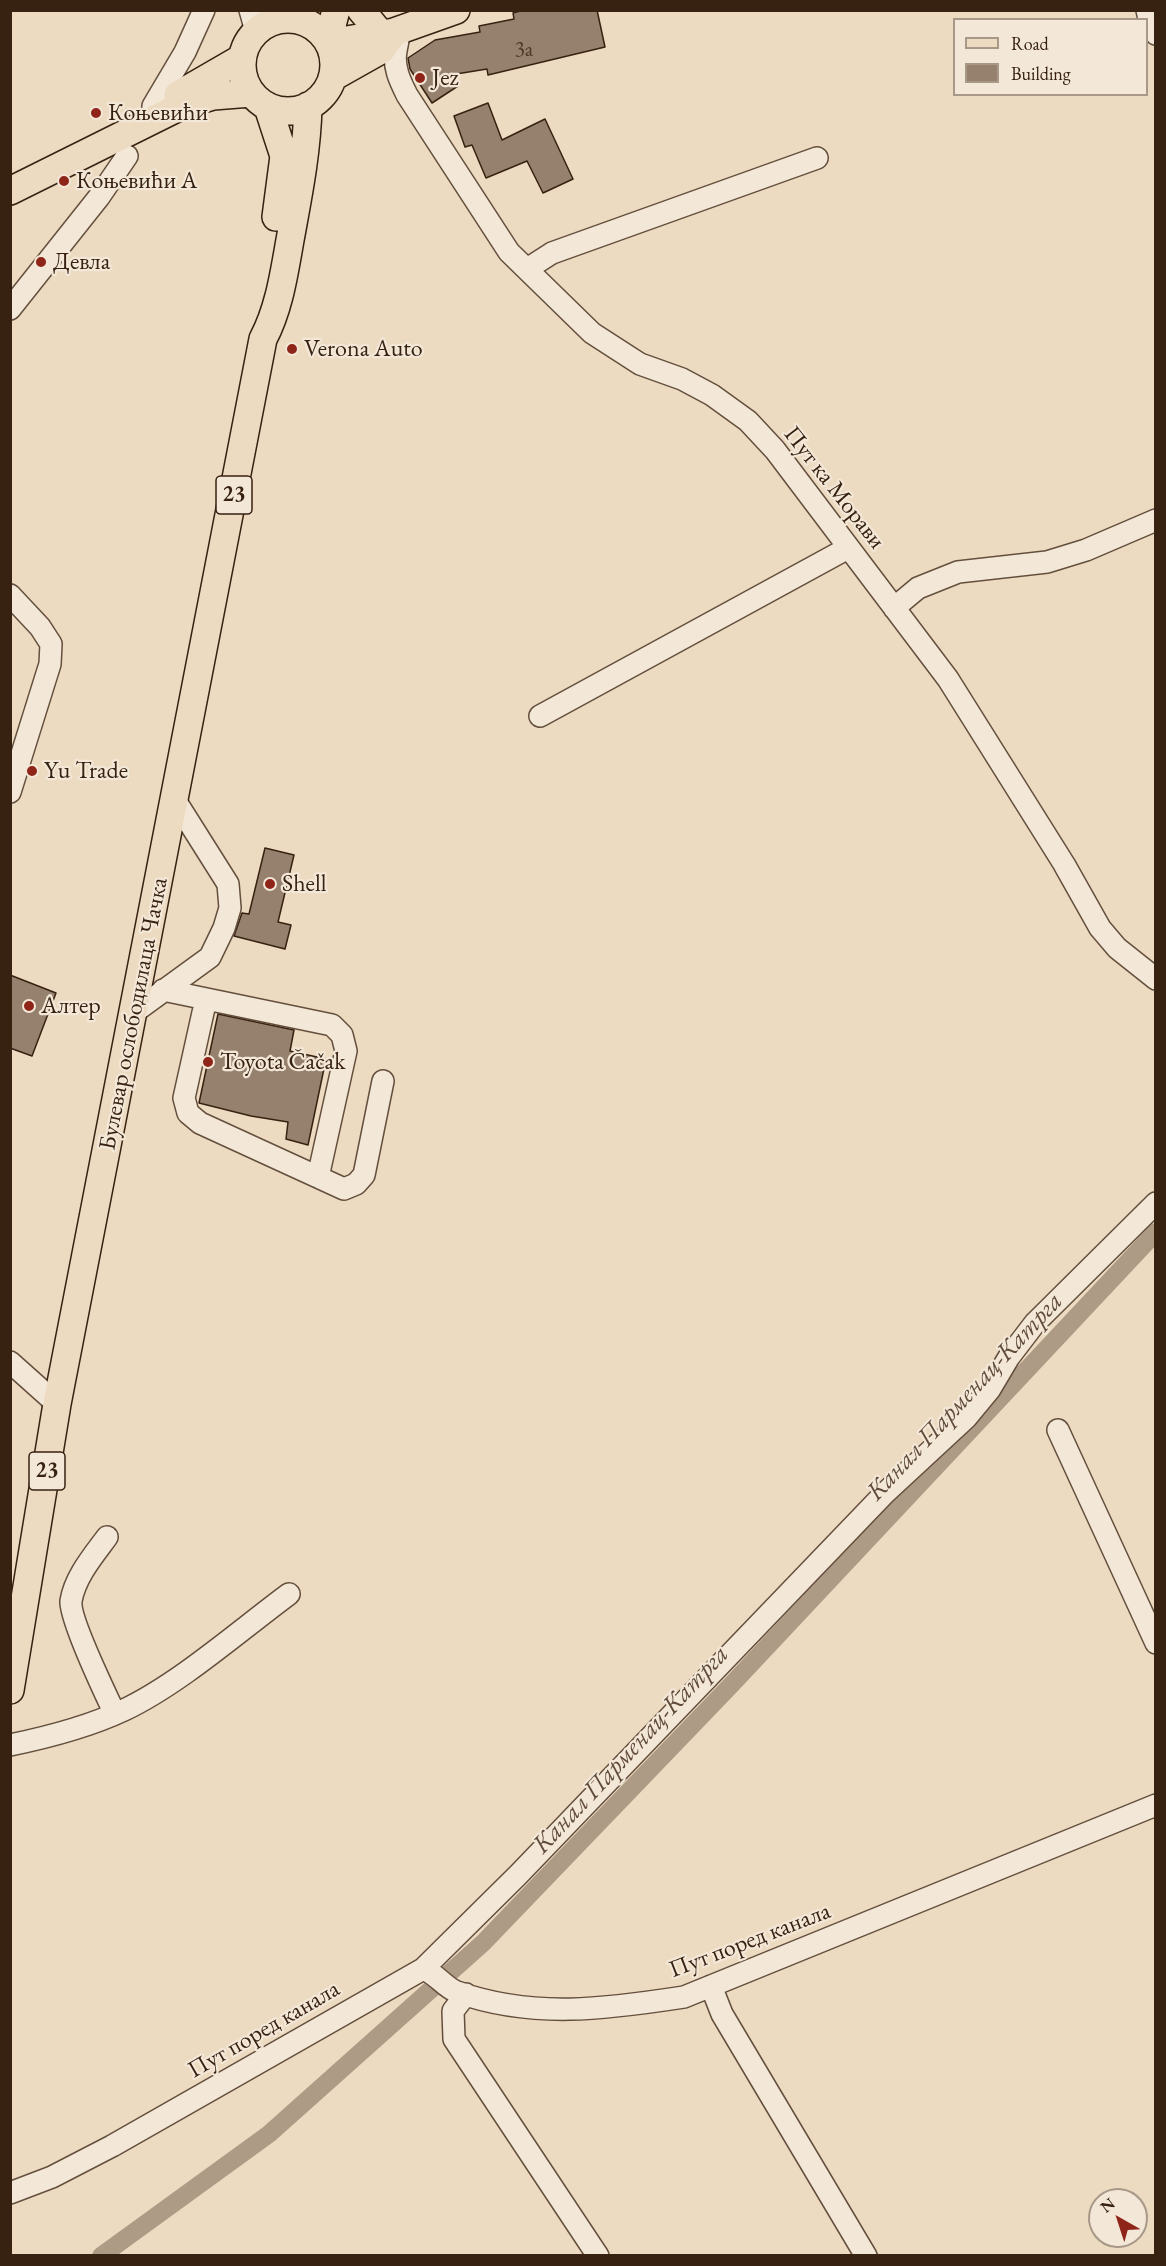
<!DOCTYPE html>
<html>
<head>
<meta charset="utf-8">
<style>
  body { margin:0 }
  #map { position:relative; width:1166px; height:2266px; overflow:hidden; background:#ecdac1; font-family:"EB Garamond",serif }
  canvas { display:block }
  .frame { position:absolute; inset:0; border:12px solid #372111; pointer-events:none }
  .legend { position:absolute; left:953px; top:18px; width:195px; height:78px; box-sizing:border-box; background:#f3e7d7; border:2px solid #a89888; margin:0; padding:8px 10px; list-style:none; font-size:18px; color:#372111 }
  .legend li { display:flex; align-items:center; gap:12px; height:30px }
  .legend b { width:30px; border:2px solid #a89888 }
  .north { position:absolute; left:1088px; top:2188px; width:60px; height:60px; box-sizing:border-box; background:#f3e7d7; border:2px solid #a89888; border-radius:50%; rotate:321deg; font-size:16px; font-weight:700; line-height:24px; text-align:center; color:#372111 }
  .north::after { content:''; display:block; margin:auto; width:21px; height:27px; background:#8f2418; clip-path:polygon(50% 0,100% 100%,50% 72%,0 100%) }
</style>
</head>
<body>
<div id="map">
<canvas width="1166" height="2266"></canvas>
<div class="frame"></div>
<ul class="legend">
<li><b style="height:8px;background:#ecdac1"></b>Road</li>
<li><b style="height:16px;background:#95816d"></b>Building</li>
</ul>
<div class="north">N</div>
</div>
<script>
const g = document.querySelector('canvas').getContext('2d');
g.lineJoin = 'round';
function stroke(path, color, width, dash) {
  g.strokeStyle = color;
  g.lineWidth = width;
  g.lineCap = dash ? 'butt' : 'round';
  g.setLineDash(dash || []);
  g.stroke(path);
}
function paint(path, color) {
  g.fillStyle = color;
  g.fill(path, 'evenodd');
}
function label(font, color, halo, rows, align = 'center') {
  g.font = font + ' "EB Garamond",serif';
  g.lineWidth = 4.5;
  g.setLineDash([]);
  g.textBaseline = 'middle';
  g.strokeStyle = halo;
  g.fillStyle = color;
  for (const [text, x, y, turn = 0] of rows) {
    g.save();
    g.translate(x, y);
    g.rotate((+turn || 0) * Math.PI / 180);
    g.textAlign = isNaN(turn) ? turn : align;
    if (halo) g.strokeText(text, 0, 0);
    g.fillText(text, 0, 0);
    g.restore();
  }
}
stroke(new Path2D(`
  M101 2256 269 2134 483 1943 732 1684 1156 1232`), '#ae9b85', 18);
const building = new Path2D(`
  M524 10H597L605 47 488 75 487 69 450 75 458 86 432 103 410 69 408 58 435 40 480 32 479 26 514 19 513 13Z
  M488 103 502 140 545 119 573 179 543 193 527 161 486 178 472 145 465 147 454 116Z
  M265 848 294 855 278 922 291 925 285 949 234 936 242 913 249 914Z
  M10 975 56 993 32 1056 10 1048Z
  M218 1014 294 1030 290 1051 326 1059 308 1145 286 1139 288 1122 251 1116 199 1103Z`);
paint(building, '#95816d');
stroke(building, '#372111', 1.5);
const minor = new Path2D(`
  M250 10 256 31
  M275 10 279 19
  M1147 10 1150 24 1156 34
  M397 31C400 39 397 43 396 51 393 67 400 81 407 95L509 252 592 333 640 364 682 379 712 395 748 421 775 450 948 679 1064 864 1100 928 1117 948 1156 979
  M153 106 185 52 204 10
  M527 269 552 253 817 158
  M10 309 99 197 127 156
  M10 595 40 627 51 644 50 664 10 792
  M894 608 918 588 958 572 1047 562 1086 550 1156 520
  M540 716 848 548
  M163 990 332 1025 342 1035 346 1051 318 1177
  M206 999 184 1098 188 1113 200 1123 344 1189 356 1184 364 1175 383 1081
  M133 1013 210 957 224 928 230 908 228 884 175 800
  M10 1362 57 1404
  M1058 1430 1156 1643
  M107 1537C93 1556 75 1577 71 1601 69 1618 106 1695 115 1714
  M10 1745C49 1737 88 1727 124 1710 179 1684 239 1631 289 1594
  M423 1969 518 1875 885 1493 966 1418 990 1389 1009 1357 1035 1323 1156 1203
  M711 1986 722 2014 866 2256
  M466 1994 453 2011 454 2039 598 2256
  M10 2193 52 2177 112 2146 423 1969C437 1974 444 1987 457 1992 533 2019 606 2009 684 1997L1156 1805`);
const major = new Path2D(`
  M361 10 380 33
  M242 65a46 46 0 1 1 92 0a46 46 0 1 1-92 0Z
  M328 41 336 10
  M329 43 394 32 456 10
  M333 77 381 50 394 32
  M178 95 242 58
  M268 107 284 156 276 217
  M10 191 185 104 213 96 251 93
  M10 1690 57 1404 263 339C279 309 284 274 290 240 298 196 307 152 308 106`);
stroke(minor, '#644f3d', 24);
stroke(major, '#372111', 30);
stroke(minor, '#f3e7d7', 21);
stroke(major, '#ecdac1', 27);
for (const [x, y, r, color] of [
  [420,78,6,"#8f2418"],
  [96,113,6,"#8f2418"],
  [64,181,6,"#8f2418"],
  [41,262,6,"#8f2418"],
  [292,349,6,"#8f2418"],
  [32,771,6,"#8f2418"],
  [270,884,6,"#8f2418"],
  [29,1006,6,"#8f2418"],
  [208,1062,6,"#8f2418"]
]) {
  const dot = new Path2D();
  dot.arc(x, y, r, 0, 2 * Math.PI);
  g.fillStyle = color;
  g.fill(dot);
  stroke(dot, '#f3e7d7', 2);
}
label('21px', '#4e3928', null, [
  ["3a",524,50]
]);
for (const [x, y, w] of [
  [234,495,36],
  [47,1471,36]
]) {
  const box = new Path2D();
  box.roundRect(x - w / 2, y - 19, w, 38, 4.5);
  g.fillStyle = '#f3e7d7';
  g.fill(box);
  stroke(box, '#372111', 1.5);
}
label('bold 22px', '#372111', null, [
  ["23",234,495],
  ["23",47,1471]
]);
label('24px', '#372111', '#f3e7d7', [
  ["Jez",432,78],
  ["Коњевићи",108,113],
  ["Коњевићи А",76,181],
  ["Девла",53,262],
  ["Verona Auto",304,349],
  ["Yu Trade",44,771],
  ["Shell",282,884],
  ["Алтер",41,1006],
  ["Toyota Čačak",220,1062]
], 'left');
label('24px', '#372111', '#f3e7d7', [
  ["Пут ка Морави",834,488,52],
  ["Булевар ослободилаца Чачка",134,1014,-79],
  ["Пут поред канала",750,1941,-21],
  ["Пут поред канала",264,2030,-30]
]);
label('italic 26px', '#614c3a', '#f3e7d7', [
  ["Канал Парменац-Катрга",965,1397,-47],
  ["Канал Парменац-Катрга",631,1750,-47]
]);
</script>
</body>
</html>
